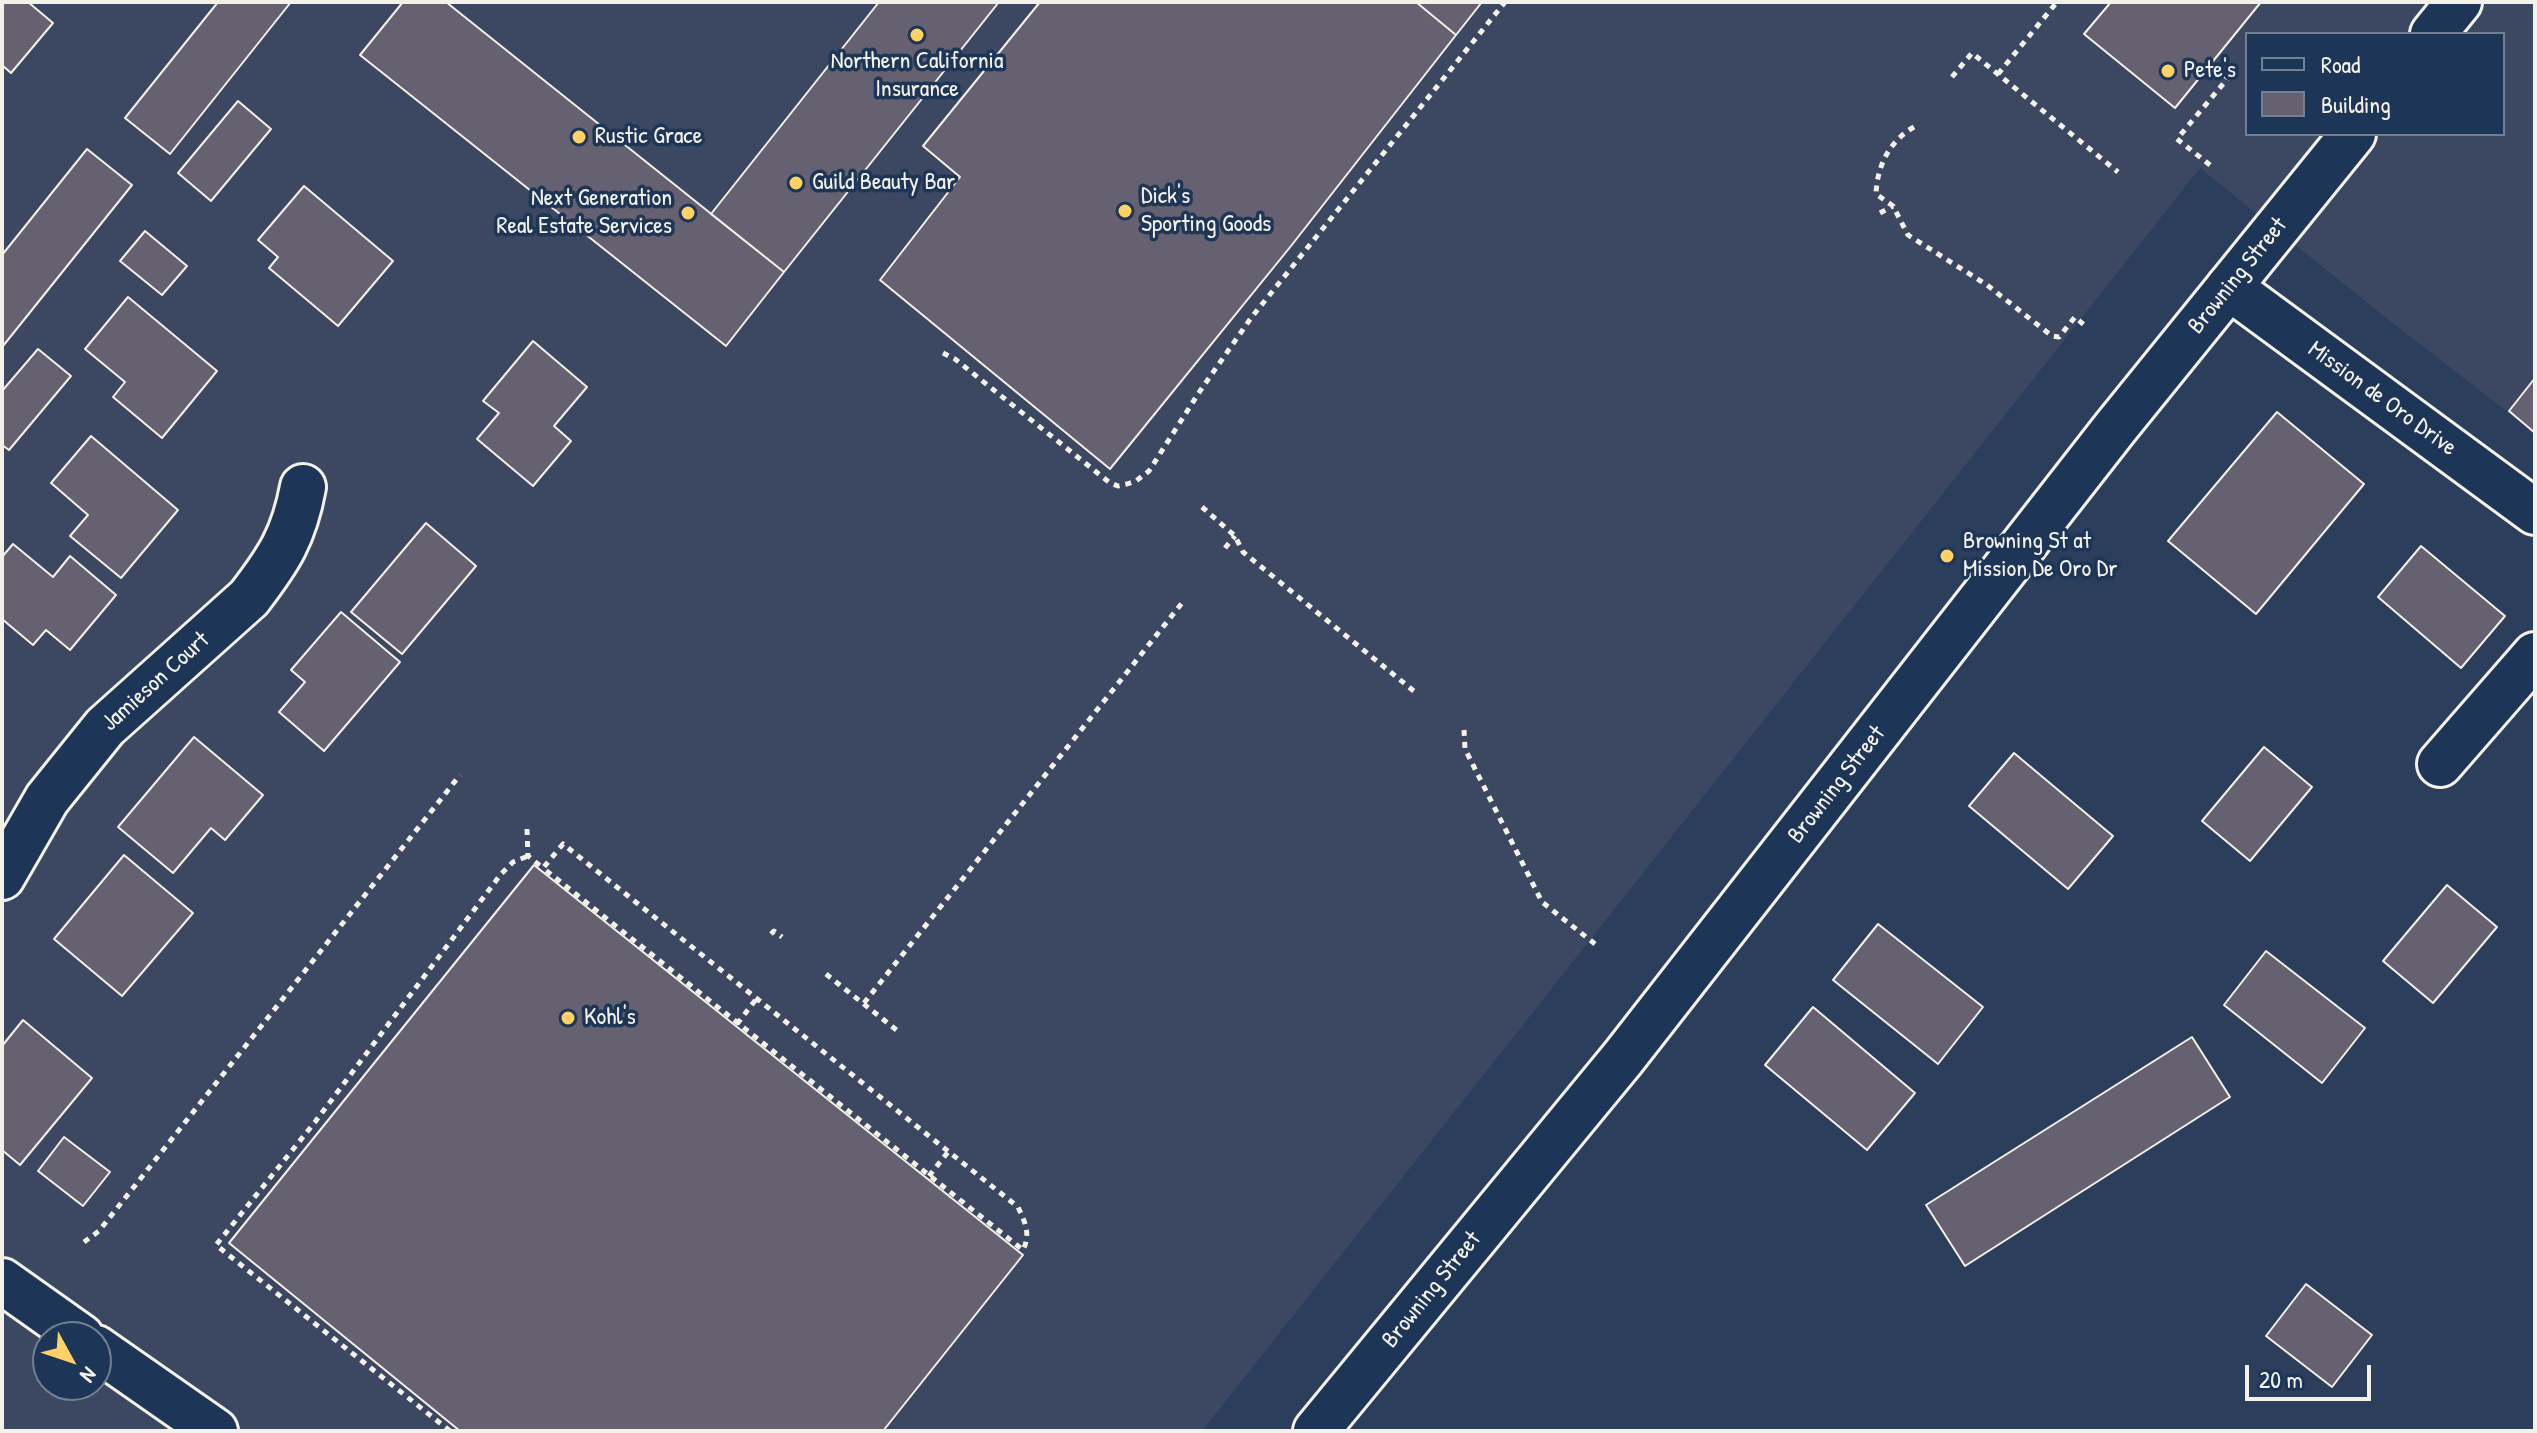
<!DOCTYPE html>
<html>
<head>
<meta charset="utf-8">
<style>
  body { margin:0 }
  #map { position:relative; width:2537px; height:1433px; overflow:hidden; background:#2b3e5c; font-family:"Patrick Hand",sans-serif }
  canvas { display:block }
  .frame { position:absolute; inset:0; border:4px solid #f4f1e8; pointer-events:none }
  .legend { position:absolute; left:2245px; top:32px; width:260px; height:104px; box-sizing:border-box; background:#1d3557; border:2px solid #738091; margin:0; padding:10px 14px; list-style:none; font-size:24px; color:#f4f1e8 }
  .legend li { display:flex; align-items:center; gap:16px; height:40px }
  .legend b { width:40px; border:2px solid #738091 }
  .north { position:absolute; left:32px; top:1321px; width:80px; height:80px; box-sizing:border-box; background:#1d3557; border:2px solid #738091; border-radius:50%; rotate:130deg; font-size:22px; font-weight:700; line-height:32px; text-align:center; color:#f4f1e8 }
  .north::after { content:''; display:block; margin:auto; width:28px; height:36px; background:#ffd166; clip-path:polygon(50% 0,100% 100%,50% 72%,0 100%) }
  .scale { position:absolute; left:2245px; top:1365px; width:126px; height:36px; box-sizing:border-box; border:4px solid #f4f1e8; border-top:0; padding-left:10px; font-size:24px; line-height:28px; white-space:nowrap; color:#f4f1e8; -webkit-text-stroke:6px #1d3557; paint-order:stroke }
</style>
</head>
<body>
<div id="map">
<canvas width="2537" height="1433"></canvas>
<div class="frame"></div>
<ul class="legend">
<li><b style="height:10px;background:#1d3557"></b>Road</li>
<li><b style="height:22px;background:#656171"></b>Building</li>
</ul>
<div class="north">N</div>
<div class="scale">20 m</div>
</div>
<script>
const g = document.querySelector('canvas').getContext('2d');
g.lineJoin = 'round';
function paint(path, color) {
  g.fillStyle = color;
  g.fill(path, 'evenodd');
}
function stroke(path, color, width, dash) {
  g.strokeStyle = color;
  g.lineWidth = width;
  g.lineCap = dash ? 'butt' : 'round';
  g.setLineDash(dash || []);
  g.stroke(path);
}
function label(font, color, halo, rows, align = 'center') {
  g.font = font + ' "Patrick Hand",sans-serif';
  g.lineWidth = 7;
  g.setLineDash([]);
  g.textBaseline = 'middle';
  g.strokeStyle = halo;
  g.fillStyle = color;
  for (const [text, x, y, turn = 0] of rows) {
    g.save();
    g.translate(x, y);
    g.rotate((+turn || 0) * Math.PI / 180);
    g.textAlign = isNaN(turn) ? turn : align;
    if (halo) g.strokeText(text, 0, 0);
    g.fillText(text, 0, 0);
    g.restore();
  }
}
paint(new Path2D(`
  M2 2H2535V433L2390 321 2200 168 1202 1431H2ZM2247 34H2503V134H2247ZM48 1337H96V1385H48Z`), '#3c4862');
const building = new Path2D(`
  M2 2H28L53 23 11 73 2 65Z
  M218 2H291L170 154 125 118Z
  M403 2H446L784 272 726 346 360 55Z
  M879 2H999L784 272 711 214Z
  M1040 2H1416L1456 35 1291 246 1110 469 880 280 960 177 923 146Z
  M1416 2H1482L1456 35Z
  M2111 2H2261L2175 108 2084 34Z
  M238 101 271 129 211 201 178 173Z
  M87 149 132 185 3 346 2 255Z
  M304 186 393 261 338 326 269 268 278 257 258 240Z
  M145 231 187 266 162 295 120 261Z
  M128 297 217 371 162 438 113 397 125 382 85 349Z
  M533 341 587 387 554 426 571 441 533 486 477 439 499 413 483 401Z
  M38 349 71 376 9 450 2 445V391Z
  M2535 378V433L2509 411Z
  M2277 412 2364 484 2256 614 2168 541Z
  M91 436 178 510 121 578 70 536 88 515 51 483Z
  M426 523 476 566 402 654 351 612Z
  M13 544 53 577 70 556 116 595 70 650 46 630 33 645 2 619V557Z
  M2421 546 2505 616 2461 668 2378 597Z
  M341 612 400 662 324 751 279 712 305 682 291 670Z
  M194 737 263 795 225 840 211 828 173 873 118 827Z
  M2264 747 2312 787 2250 861 2202 821Z
  M2014 753 2113 836 2068 889 1969 806Z
  M124 855 193 913 122 996 54 939Z
  M534 865 1023 1255 883 1431H460L229 1243Z
  M2447 885 2497 927 2433 1003 2383 961Z
  M1878 924 1983 1007 1938 1064 1833 980Z
  M2266 951 2365 1028 2322 1083 2224 1005Z
  M1813 1007 1915 1093 1867 1150 1765 1065Z
  M23 1020 92 1078 20 1165 2 1150V1046Z
  M2192 1037 2230 1097 1965 1266 1926 1205Z
  M64 1137 110 1172 83 1206 38 1171Z
  M2306 1284 2372 1335 2332 1387 2266 1336Z`);
paint(building, '#656171');
stroke(building, '#f4f1e8', 2);
const minor = new Path2D(`
  M2229 287 2535 512
  M2440 764 2535 655
  M2 877 47 799 105 727 249 598C279 559 294 536 303 487`);
const tertiary = new Path2D(`
  M2433 34 2459 2
  M2 1281 81 1337
  M96 1348 215 1431
  M1316 1431 1623 1058 2115 428 2353 134`);
stroke(minor, '#f4f1e8', 50);
stroke(tertiary, '#f4f1e8', 50);
stroke(new Path2D(`
  M1998 74 2057 2
  M1952 77 1972 53 2118 172
  M1914 127C1889 141 1877 167 1876 194L1893 206 1908 235 1987 285 2052 336 2059 337 2075 317 2084 325
  M2210 165 2177 139 2228 78 2213 67
  M1880 213 1893 206
  M943 353 955 359 1110 483 1118 486 1127 484 1136 481 1149 471 1200 391 1251 318 1505 2
  M1202 507 1235 536 1243 552 1415 692
  M1225 548 1235 536
  M1464 730 1465 749 1542 902 1595 944
  M527 829 528 856 543 868 563 844 1018 1207C1025 1222 1031 1234 1023 1250L543 868
  M771 934 774 931 782 937
  M826 974 899 1032
  M864 1003 1182 603
  M737 1024 757 998
  M929 1176 948 1152
  M84 1242 99 1231 460 775
  M450 1431 216 1245 315 1122 501 874 513 862 528 856`), '#f4f1e8', 5, [6, 6]);
stroke(minor, '#1d3557', 44);
stroke(tertiary, '#1d3557', 44);
for (const [x, y, r, color] of [
  [917,35,8,"#ffd166"],
  [2168,71,8,"#ffd166"],
  [579,137,8,"#ffd166"],
  [796,183,8,"#ffd166"],
  [1125,211,8,"#ffd166"],
  [688,213,8,"#ffd166"],
  [1947,556,8,"#ffd166"],
  [568,1018,8,"#ffd166"]
]) {
  const dot = new Path2D();
  dot.arc(x, y, r, 0, 2 * Math.PI);
  g.fillStyle = color;
  g.fill(dot);
  stroke(dot, '#1d3557', 3);
}
label('24px', '#f4f1e8', '#1d3557', [
  ["Northern California",917,62,"center"],
  ["Insurance",917,90,"center"],
  ["Pete's",2184,71],
  ["Rustic Grace",595,137],
  ["Guild Beauty Bar",812,183],
  ["Dick's",1141,197],
  ["Sporting Goods",1141,225],
  ["Next Generation",672,199,"right"],
  ["Real Estate Services",672,227,"right"],
  ["Browning St at",1963,542],
  ["Mission De Oro Dr",1963,570],
  ["Kohl's",584,1018]
], 'left');
label('24px', '#f4f1e8', '#1d3557', [
  ["Browning Street",2238,276,-51],
  ["Mission de Oro Drive",2382,399,36],
  ["Jamieson Court",156,682,-42],
  ["Browning Street",1837,785,-52],
  ["Browning Street",1432,1290,-51]
]);
</script>
</body>
</html>
